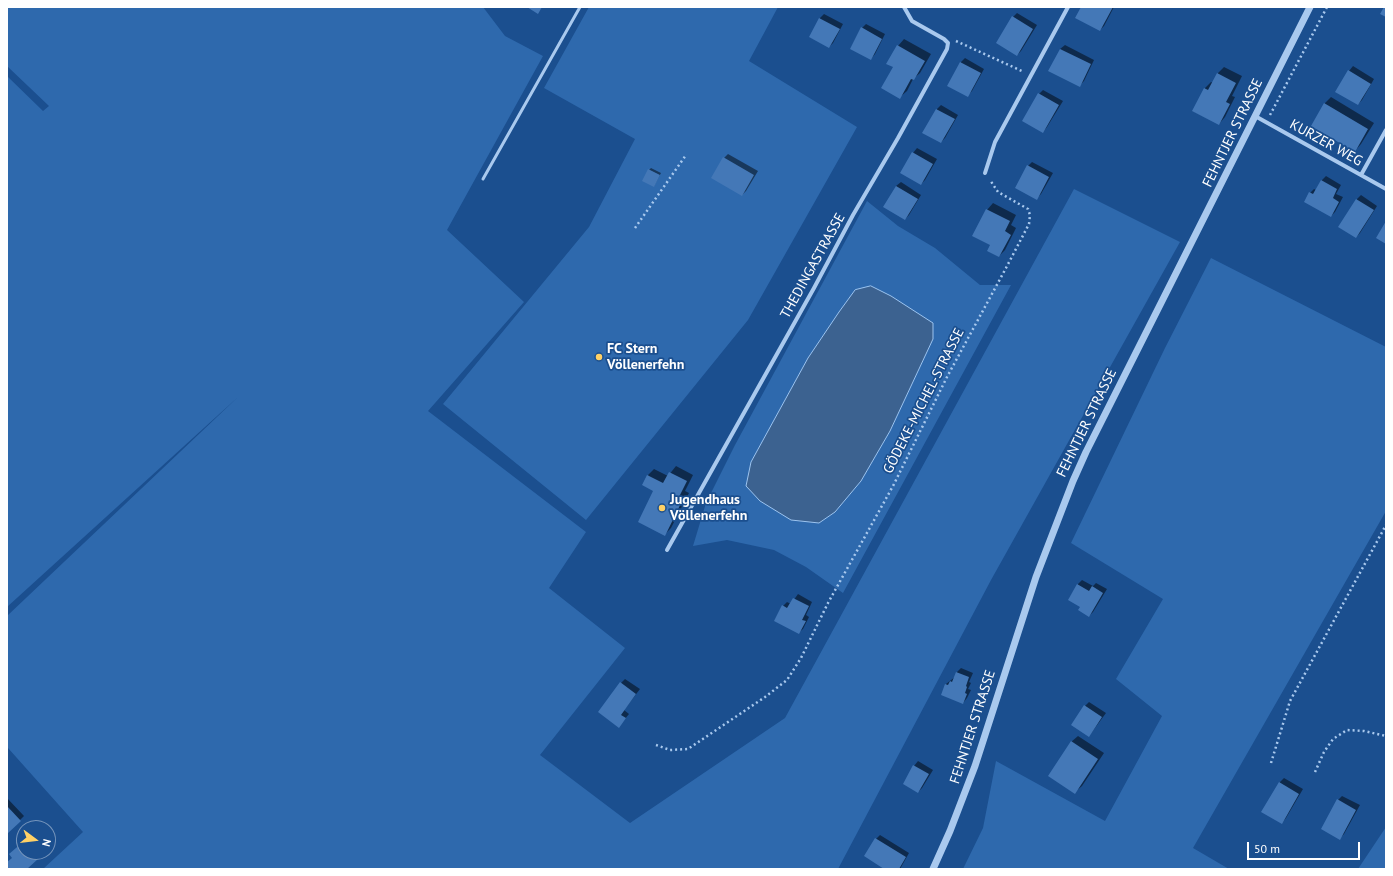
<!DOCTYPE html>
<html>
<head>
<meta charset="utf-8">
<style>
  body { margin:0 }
  #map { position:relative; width:1393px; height:876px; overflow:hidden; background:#1b4f8f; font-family:"PT Sans",sans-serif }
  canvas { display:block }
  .frame { position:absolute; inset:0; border:8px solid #fff; pointer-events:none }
  .north { position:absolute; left:16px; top:820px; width:40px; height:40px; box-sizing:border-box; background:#1b4f8f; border:1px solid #7695bc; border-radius:50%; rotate:105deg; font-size:11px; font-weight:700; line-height:16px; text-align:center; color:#fff }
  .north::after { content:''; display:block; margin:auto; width:14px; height:18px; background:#ffd166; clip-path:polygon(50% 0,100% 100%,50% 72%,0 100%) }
  .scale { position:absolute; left:1247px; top:842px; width:113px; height:18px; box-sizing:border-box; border:2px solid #fff; border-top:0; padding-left:5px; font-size:12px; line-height:14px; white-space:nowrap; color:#fff; -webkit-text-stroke:3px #1b4f8f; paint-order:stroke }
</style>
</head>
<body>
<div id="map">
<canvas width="1393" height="876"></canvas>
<div class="frame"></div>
<div class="north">N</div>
<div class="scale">50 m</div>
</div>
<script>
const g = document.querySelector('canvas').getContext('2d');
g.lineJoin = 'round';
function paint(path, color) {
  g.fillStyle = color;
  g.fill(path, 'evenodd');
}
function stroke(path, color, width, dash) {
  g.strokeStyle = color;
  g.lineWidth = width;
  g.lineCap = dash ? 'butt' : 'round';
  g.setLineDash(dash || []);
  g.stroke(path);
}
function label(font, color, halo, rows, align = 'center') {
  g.font = font + ' "PT Sans",sans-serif';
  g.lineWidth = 3.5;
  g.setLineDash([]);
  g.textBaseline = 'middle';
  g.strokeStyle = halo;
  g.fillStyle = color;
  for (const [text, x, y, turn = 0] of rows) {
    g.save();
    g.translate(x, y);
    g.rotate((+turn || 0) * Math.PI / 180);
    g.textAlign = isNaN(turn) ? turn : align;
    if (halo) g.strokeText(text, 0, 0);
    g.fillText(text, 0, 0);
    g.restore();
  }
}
paint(new Path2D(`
  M7 7H483L505 36 543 56 447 230 524 302 428 411 586 532 549 588 625 648 540 755 630 823 785 718 1074 189 1180 242 991 580 838 869H43L83 832 8 748 7 749V616L238 397 7 607V76L43 111 49 106 7 66Z
  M589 7H778L749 61 857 127 748 320 586 520 443 404 589 227 635 139 544 88Z
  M867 201 898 226 935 248 980 285H1011L843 593 806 567 774 550 727 540 693 546 706 503 735 445ZM871 286 891 296 933 339 890 431 861 481 835 512 819 523 751 462 808 358 839 312 855 290Z
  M1211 258 1386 347V511L1193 848 1229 869H963L983 828 996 761 1105 821 1162 716 1116 679 1163 599 1071 543 1165 348Z
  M1386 827V869H1358Z`), '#2e69ad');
const water = new Path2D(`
  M871 286 891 296 933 323V339L890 431 861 481 835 512 819 523 791 520 760 501 746 486 751 462 808 358 839 312 855 290Z`);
paint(water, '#3c6290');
stroke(water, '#9cc4f0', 1);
paint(new Path2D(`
  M1082 7H1114L1104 26 1100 30Z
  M1017 13 1037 25 1021 51 1017 55 1013 17Z
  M824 14 843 24 833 43 829 47 810 37 820 18Z
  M866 24 885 34 875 54 871 59 862 28Z
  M904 39 931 54 920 73 913 79 907 91 900 97 894 67 898 46Z
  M1065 45 1094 60 1084 81 1079 86 1060 49Z
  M965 58 984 69 972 91 968 95 949 85 961 62Z
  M1353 66 1374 79 1362 100 1358 104 1349 71Z
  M1224 67 1242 76 1232 96 1235 97 1225 117 1219 124 1193 111 1205 88 1211 82 1213 83 1218 73Z
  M1043 90 1063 101 1047 127 1043 132 1039 94Z
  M1331 97 1374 123 1361 144 1355 151 1324 104Z
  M941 105 958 115 945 138 941 142 924 132 937 109Z
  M917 148 937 159 925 180 921 184 913 153Z
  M728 154 758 171 746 191 742 195 724 158Z
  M1032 162 1053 173 1041 194 1037 198 1028 166Z
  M651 168 661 173 654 186 649 170Z
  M1326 176 1341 185 1336 194 1343 197 1335 212 1331 216 1310 193 1314 189 1316 190 1321 181Z
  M901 182 921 195 909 215 905 219 896 186Z
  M1361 195 1377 206 1360 233 1356 237 1339 227 1357 199Z
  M993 203 1016 215 1011 225 1016 228 1005 250 999 256 992 244 987 210Z
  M676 466 693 475 685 491 689 493 671 528 665 534 655 491 648 475 654 469 668 476Z
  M1082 580 1093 586 1096 583 1107 589 1093 612 1089 616 1081 606 1069 599 1078 584Z
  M798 594 812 602 806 615 809 617 803 629 798 633 783 606 787 602 791 604Z
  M961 668 973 673 969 682 971 683 968 689 971 690 967 698 963 703 942 694 946 684 955 677 957 672Z
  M625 679 640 689 624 710 629 714 619 726 621 683Z
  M1089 702 1106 713 1089 736 1085 706Z
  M1078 736 1104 753 1082 786 1075 792 1071 742Z
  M918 761 933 770 922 788 918 792 904 784 914 766Z
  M1284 778 1303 789 1286 818 1282 823 1263 812 1280 782Z
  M1342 796 1360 805 1344 834 1340 838 1338 800Z
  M7 798 24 816 7 833Z
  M880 835 909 853 900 869H886L876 839Z
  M24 842V852H40L42 854 26 869H7V863L13 858 11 854Z`), '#0007');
paint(new Path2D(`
  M527 7H542L538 14Z
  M1081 7H1113L1100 31 1075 18Z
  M1384 7H1386V17L1380 14Z
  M1012 16 1033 29 1017 56 996 43Z
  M819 18 840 29 829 48 809 37Z
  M861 27 882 39 871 60 850 49Z
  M897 45 925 61 914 80 911 79 900 99 881 88 893 67 886 64Z
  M1060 49 1091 64 1080 87 1048 71Z
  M960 62 981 73 968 97 947 86Z
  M1348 70 1371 84 1358 105 1335 92Z
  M1217 73 1236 83 1226 102 1230 104 1219 125 1192 111 1204 88 1208 90Z
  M1038 93 1059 105 1043 133 1022 121Z
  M1324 103 1368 129 1355 152 1311 126Z
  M936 109 955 119 941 143 922 133Z
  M912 152 933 164 921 185 900 173Z
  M723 157 754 175 742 196 711 178Z
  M1027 165 1049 177 1037 200 1015 188Z
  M648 169 660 175 654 187 642 181Z
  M1321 180 1337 189 1333 198 1339 202 1331 217 1304 202 1309 192 1313 194Z
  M896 186 918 199 905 220 883 207Z
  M1356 199 1374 210 1356 238 1338 227Z
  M986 209 1010 221 1005 231 1011 235 999 257 987 251 990 245 972 236Z
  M1386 221V244L1376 238Z
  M669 472 687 481 679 497 683 499 665 536 638 522 653 491 642 485 647 475 663 483Z
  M1077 584 1089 591 1092 586 1103 593 1089 617 1078 610 1080 607 1068 600Z
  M793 598 809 606 802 620 806 621 799 634 774 621 782 605 787 608Z
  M956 672 969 677 966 686 967 687 965 693 967 694 963 704 941 695 945 684 948 685 950 681 952 682Z
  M620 682 636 694 621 715 626 718 619 728 598 712Z
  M1084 705 1102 717 1089 737 1071 725Z
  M1071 741 1098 759 1075 794 1048 776Z
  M913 765 929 774 918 793 903 784Z
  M1279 782 1299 794 1282 824 1261 812Z
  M1337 799 1356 810 1340 840 1321 829Z
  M7 806 21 821 7 834Z
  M875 838 906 857 899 869H884L864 856Z
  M23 842 24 843V852H32L38 859 27 869H7V862L12 858 9 854Z`), '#4478b7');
stroke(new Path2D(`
  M956 41 1024 72
  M1270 115 1327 7
  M635 228 686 155
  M656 745 670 750 688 749 765 697 787 680 801 658 828 603 893 486 947 377 1006 268 1029 224 1030 215 1028 209 998 192 990 180
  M1271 763 1290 701 1386 525
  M1315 772 1324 752 1333 739 1347 730 1364 731 1386 736`), '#a9c9ee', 2.5, [2, 3]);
stroke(new Path2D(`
  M483 179 580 7`), '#a9c9ee', 3);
stroke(new Path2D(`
  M1255 116 1386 189
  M985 173 995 142 1068 7
  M1361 175 1386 130
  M667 550 814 288 853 215 898 138 947 49 948 43 944 39 912 21 904 7`), '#a9c9ee', 4);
stroke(new Path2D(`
  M933 869 950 831 975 766 1036 577 1073 481 1086 452 1310 7`), '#a9c9ee', 7);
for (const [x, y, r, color] of [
  [599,357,4,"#ffd166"],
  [662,508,4,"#ffd166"]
]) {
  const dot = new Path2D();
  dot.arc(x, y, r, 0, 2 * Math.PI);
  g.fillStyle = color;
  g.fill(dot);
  stroke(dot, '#1b4f8f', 1.5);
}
label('14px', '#fff', '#1b4f8f', [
  ["FEHNTJER STRASSE",1233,133,-64],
  ["KURZER WEG",1326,143,29],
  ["THEDINGASTRASSE",813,266,-61],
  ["GÖDEKE-MICHEL-STRASSE",924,401,-63],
  ["FEHNTJER STRASSE",1087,423,-64],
  ["FEHNTJER STRASSE",973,727,-72]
]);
label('bold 14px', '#fff', '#1b4f8f', [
  ["FC Stern",607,349],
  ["Völlenerfehn",607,365],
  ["Jugendhaus",670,500],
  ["Völlenerfehn",670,516]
], 'left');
</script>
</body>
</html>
